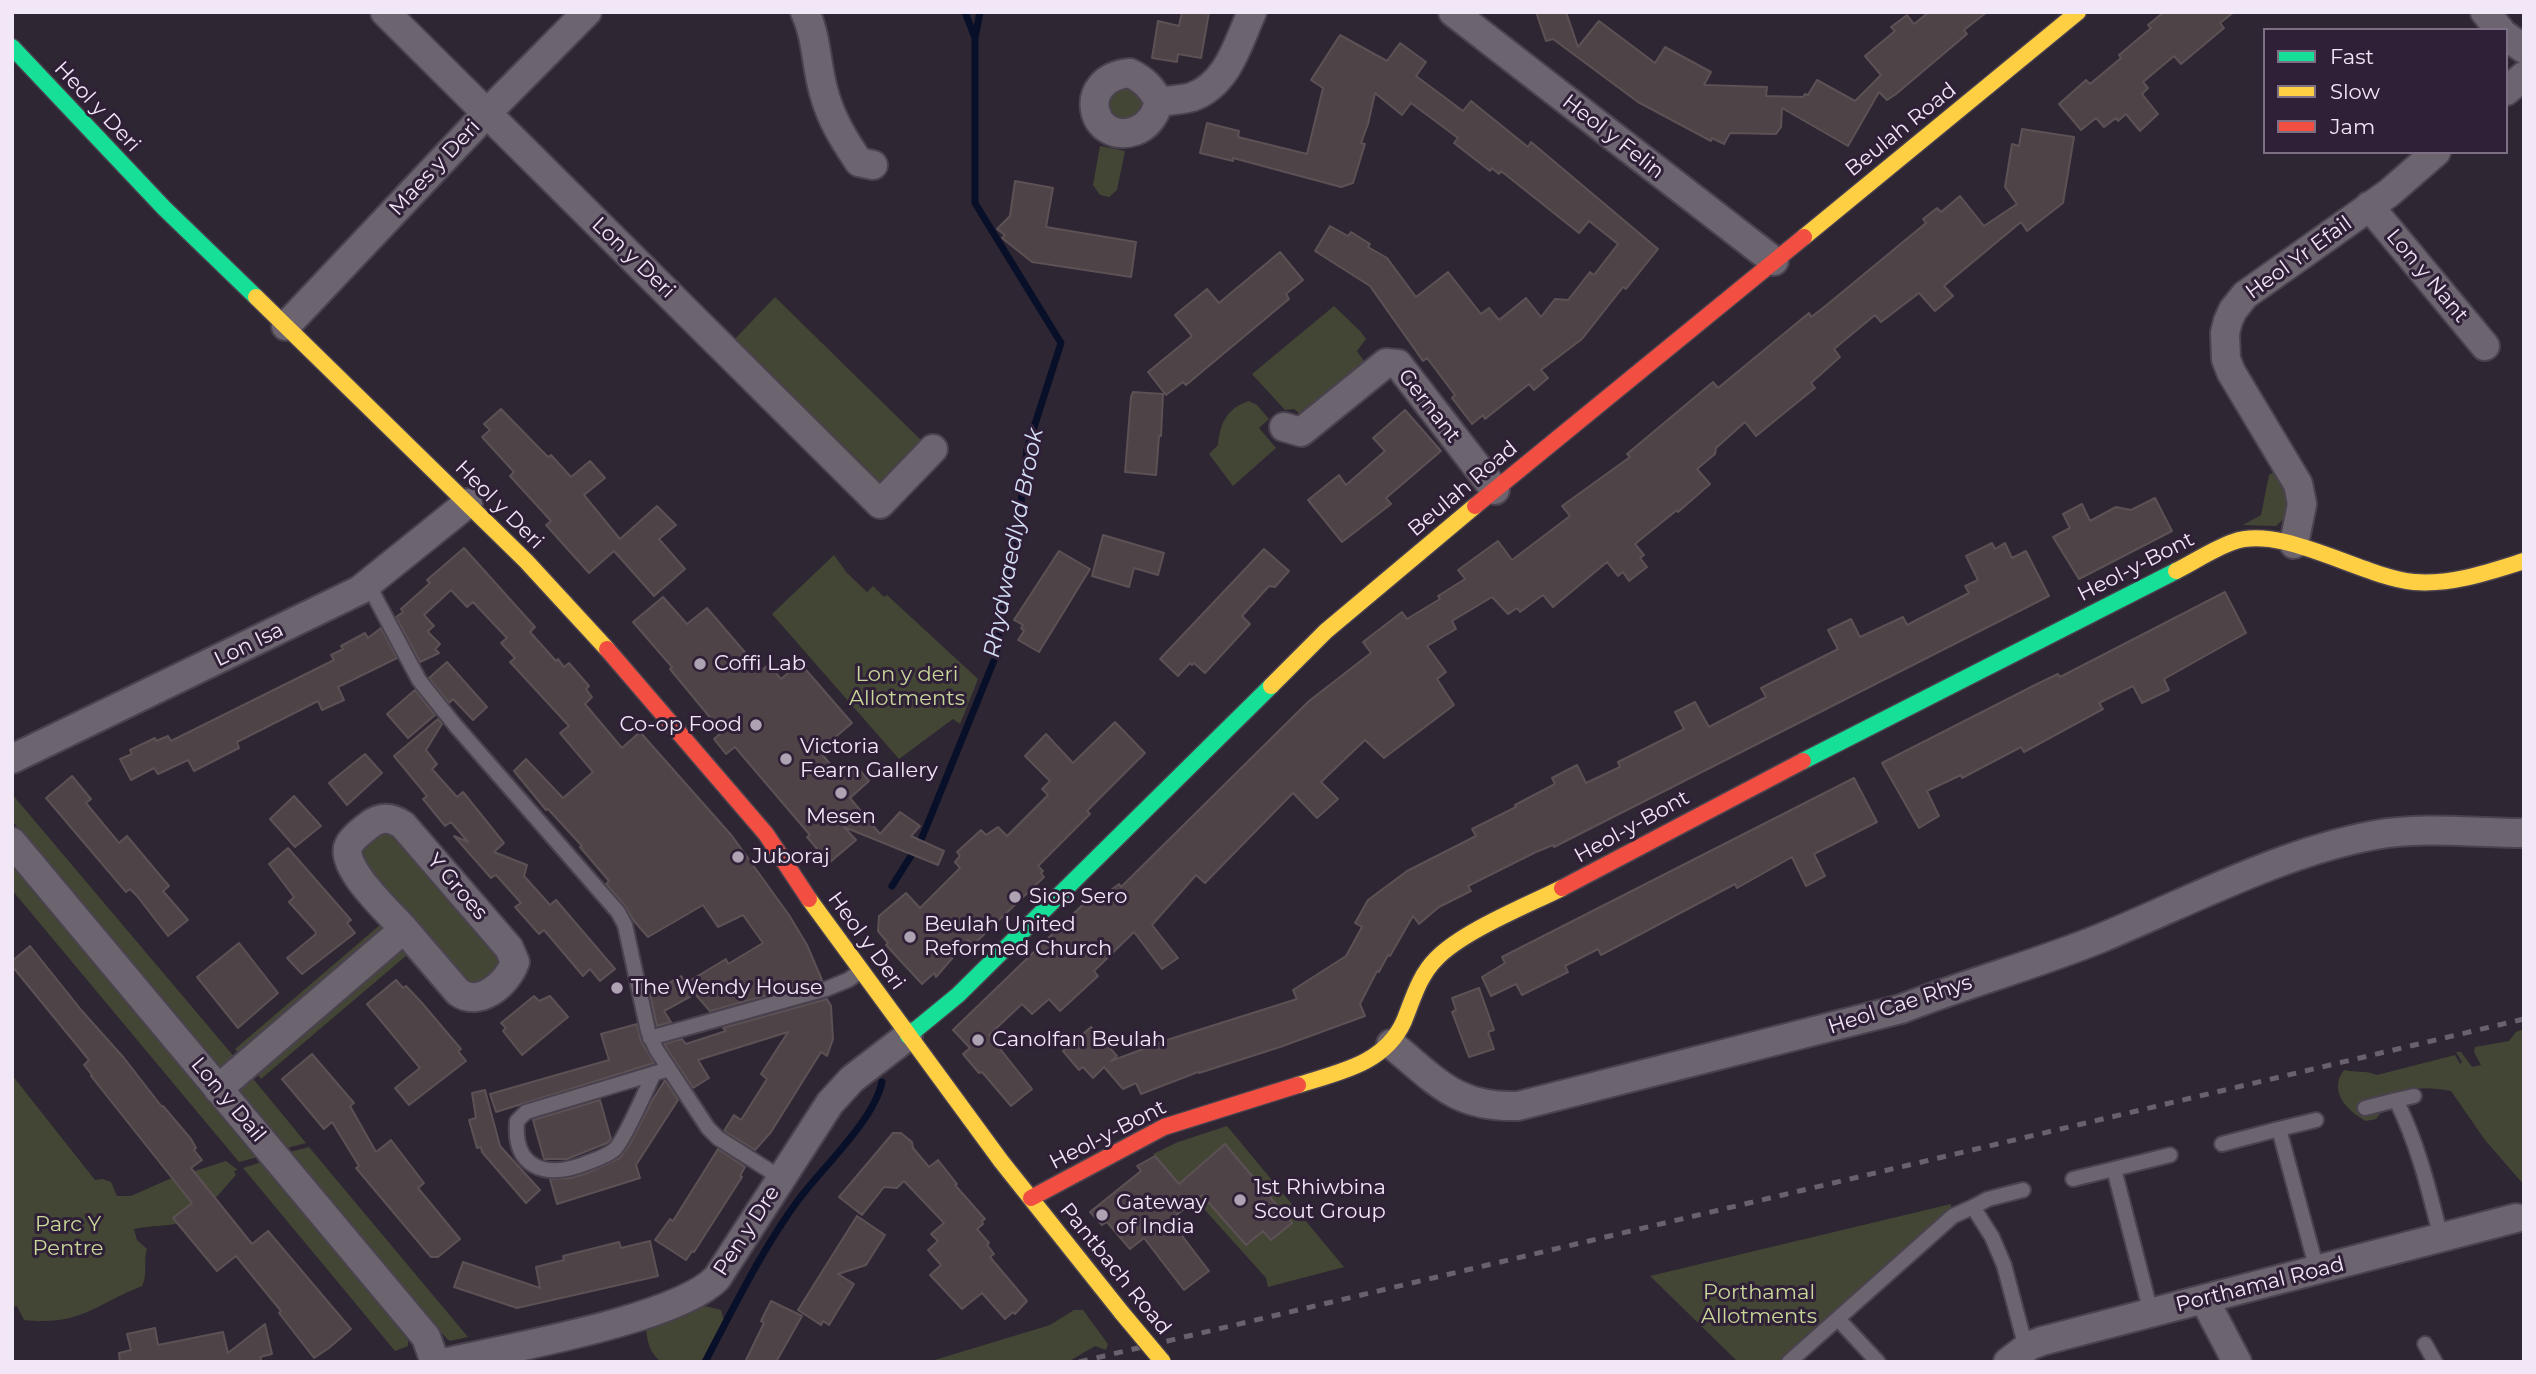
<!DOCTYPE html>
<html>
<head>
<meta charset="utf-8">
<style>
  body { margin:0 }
  #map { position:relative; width:2536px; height:1374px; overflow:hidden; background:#2e2632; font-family:Montserrat,sans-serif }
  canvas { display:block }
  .frame { position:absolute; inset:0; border:14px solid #f1e7f7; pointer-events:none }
  .legend { position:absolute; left:2263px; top:28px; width:245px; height:126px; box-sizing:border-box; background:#2f2038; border:2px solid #7d7084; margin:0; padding:9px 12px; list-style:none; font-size:21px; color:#f1e7f7 }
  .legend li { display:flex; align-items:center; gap:14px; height:35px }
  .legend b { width:35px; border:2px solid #7d7084 }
</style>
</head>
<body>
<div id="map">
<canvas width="2536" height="1374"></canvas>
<div class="frame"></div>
<ul class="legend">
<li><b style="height:9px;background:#16e098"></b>Fast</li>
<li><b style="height:9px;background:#ffcf43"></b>Slow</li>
<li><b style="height:9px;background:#f24e42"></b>Jam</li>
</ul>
</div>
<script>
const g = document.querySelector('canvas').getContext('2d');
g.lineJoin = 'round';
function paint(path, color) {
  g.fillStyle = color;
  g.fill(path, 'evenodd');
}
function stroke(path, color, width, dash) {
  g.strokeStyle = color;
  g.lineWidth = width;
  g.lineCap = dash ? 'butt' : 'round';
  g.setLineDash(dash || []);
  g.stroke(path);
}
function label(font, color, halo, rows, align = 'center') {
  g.font = font + ' Montserrat,sans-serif';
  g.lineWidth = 6;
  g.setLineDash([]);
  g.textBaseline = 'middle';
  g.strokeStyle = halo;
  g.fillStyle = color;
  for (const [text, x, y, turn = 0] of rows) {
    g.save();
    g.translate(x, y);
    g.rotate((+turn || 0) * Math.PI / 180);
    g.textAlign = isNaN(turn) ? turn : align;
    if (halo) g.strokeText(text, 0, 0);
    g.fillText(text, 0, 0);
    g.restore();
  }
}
paint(new Path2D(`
  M1126 85 1144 100V107L1139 118 1115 122 1105 99Z
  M1100 146 1125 151 1117 190 1109 197 1100 195 1093 185Z
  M775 297 927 446 886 489 734 340Z
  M1334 306 1361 332 1366 339 1357 351 1366 364 1302 416 1294 409 1285 410 1252 374Z
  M1249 401 1257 405 1269 419 1259 428 1276 448 1233 486 1209 454 1218 445C1220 423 1227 408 1249 401Z
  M2279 469 2291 489 2289 514 2276 526 2243 525 2261 515 2269 475Z
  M834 555 847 573 867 592 873 586 884 597 887 595 978 679 960 724 953 719 899 759 772 614Z
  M12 794 236 1059 222 1069 218 1066 12 821Z
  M390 828 505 964 473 989 358 863 362 843Z
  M12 862 258 1157 239 1162 12 890Z
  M381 924 387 931 241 1056 235 1049Z
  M402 948 407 955 261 1079 255 1072Z
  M2524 1029V1185L2485 1140 2451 1091C2427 1086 2408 1088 2385 1094L2387 1105 2376 1119 2366 1121C2347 1111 2328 1091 2344 1070 2356 1073 2365 1070 2377 1075L2455 1055 2460 1064 2462 1062 2456 1052H2461L2472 1067 2481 1065 2474 1052 2475 1047 2509 1041 2516 1032Z
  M12 1075 95 1180 103 1179 111 1182 117 1196H131L167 1180 226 1161 238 1170 234 1171 236 1175C224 1188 201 1218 183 1222 167 1227 151 1225 134 1229L137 1240 147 1249C143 1261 148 1275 142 1286 94 1305 81 1326 24 1320L17 1306 12 1307Z
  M250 1075 306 1143 287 1148 241 1094 240 1088Z
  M1227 1126 1344 1267 1268 1287 1266 1278 1196 1200 1194 1201 1153 1154 1178 1142Z
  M309 1147 468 1337 450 1341 447 1339 290 1152Z
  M262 1162 405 1334 408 1338V1346L395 1351 243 1168Z
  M1951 1204V1207L1927 1233 1778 1362H1738L1650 1276Z
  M705 1306 721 1310 724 1321 702 1362H661C649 1352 647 1341 646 1327Z
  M1074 1310H1083L1108 1344 1106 1350 1095 1346 1068 1362H928L1050 1325Z`), '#434635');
stroke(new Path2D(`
  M975 38 980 12
  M892 886 921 840 995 658 1019 521 1027 449 1061 343 975 203V38L965 12
  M705 1362C734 1307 762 1249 799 1199 823 1167 874 1120 882 1082`), '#080f28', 7);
const building = new Path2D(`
  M1182 12H1209L1201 58 1178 54 1177 62 1152 58 1158 21 1179 26Z
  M1536 12H1566L1578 47 1599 21 1655 63 1665 47 1711 72 1704 85 1767 87 1766 96 1803 97 1805 94 1808 95 1817 80 1855 101 1881 75 1865 56 1895 31 1891 27 1907 15 1914 24 1929 12H1987L1964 30 1967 34 1896 94 1887 100 1879 92 1848 146 1782 108 1781 127 1776 134 1730 133 1724 144 1712 138 1711 141 1638 102 1553 39 1546 41Z
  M2164 12H2234L2220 23 2224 28 2181 64 2174 56 2143 82 2148 88 2142 94 2158 114 2140 131 2126 114 2118 121 2116 118 2104 127 2096 118 2081 130 2059 104 2086 80 2090 84 2121 58 2119 55 2151 28 2148 25Z
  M1340 35 1387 61 1400 43 1426 62 1416 76 1463 111 1471 101 1528 147 1531 142 1658 249 1626 289 1623 287 1582 339 1541 370 1548 378 1534 390 1529 384 1485 419 1483 415 1472 424 1452 398 1455 395 1427 358 1423 361 1370 286 1315 251 1330 226 1348 236 1351 232 1370 244 1368 247 1387 258 1416 297 1448 272 1481 314 1489 308 1499 320 1526 298 1541 317 1555 299 1568 300 1590 272 1594 275 1618 244 1589 221 1579 233 1501 171 1499 174 1492 168 1490 171 1454 143 1458 138 1411 103 1402 115 1375 93 1368 124 1361 143 1365 144 1353 183 1341 187 1233 158V161L1200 153 1207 123 1239 131 1238 137 1307 154 1323 88 1311 80Z
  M2022 129 2074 137 2063 203 2027 231 2021 222 1944 286 1953 296 1935 311 1919 293 1881 322 1875 315 1834 349 1840 357 1811 383 1815 388 1756 436 1745 422 1716 448 1715 454 1697 469 1710 484 1678 512 1677 510 1635 544 1644 555 1640 558 1647 567 1629 581 1623 572 1618 576 1607 562 1553 607 1543 595 1520 612 1517 608 1508 614 1492 597 1452 621 1456 629 1427 646 1446 672 1437 679 1454 705 1384 758 1365 740 1321 782 1338 799 1317 818 1293 793 1205 883 1196 875 1152 925 1178 958 1162 969 1134 932 1094 971 1098 976 1060 1011 1049 999 1032 1014 1022 1004 989 1035 1032 1089 1011 1106 982 1072 979 1073 963 1054 970 1048 953 1030 1097 891 1103 896 1119 884 1121 887 1309 701 1371 653 1363 642 1402 612 1407 619 1440 599 1438 596 1465 579 1458 570 1498 541 1512 560 1570 516 1562 506 1630 457 1627 454 1713 382 1718 388 1809 313 1811 317 1823 308 1926 223 1923 219 1937 208 1941 212 1960 196 1984 226 2017 204 2005 187 2012 144 2019 146Z
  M1015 181 1053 188 1046 227 1136 242 1131 277 1032 262 1002 238 1005 235 997 229 1010 216Z
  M1280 252 1303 280 1286 294 1289 299 1186 385 1183 382 1166 395 1148 372 1192 336 1175 315 1207 289 1219 303Z
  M1133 392 1163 394 1161 436H1159L1156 475 1125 472 1131 397Z
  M501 409 548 457 551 455 571 477 590 461 605 478 584 495 620 539 657 506 676 525 659 539 685 569 654 596 614 551 589 573 546 525 551 521 510 476 514 472 482 437 490 430 484 424Z
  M1405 410 1441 451 1386 498 1391 504 1342 542 1308 500 1339 475 1346 485 1385 451 1373 438Z
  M2155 498 2172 531 2079 579 2053 537 2070 528 2063 514 2082 504 2090 521 2116 507 2131 510Z
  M1103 535 1164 553 1158 575 1134 568 1129 587 1092 576Z
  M1992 543 1995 549 2005 543 2012 558 2026 551 2049 596 1554 847 1553 845 1536 852 1468 886 1471 891 1439 907 1419 924 1413 916 1390 956 1388 955 1379 972 1377 971 1360 1004 1365 1016 1280 1047 1199 1073 1198 1072 1141 1094 1136 1083 1123 1089 1104 1067 1093 1078 1083 1067 1079 1070 1063 1051 1091 1027 1117 1056 1111 1061 1170 1039 1297 999 1293 990 1346 956 1362 927 1355 923 1368 900 1407 871 1476 836 1472 829 1516 807 1515 805 1555 784 1552 778 1577 765 1586 783 1620 767 1618 762 1684 729 1675 712 1695 702 1709 727 1766 697 1761 688 1838 649 1828 630 1851 619 1860 637 1903 617 1907 625 1969 593 1965 586 1978 580 1966 556Z
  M464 548 535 627 530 632 556 661 558 659 564 667 569 663 589 686 586 689 592 697 585 704 622 748 640 732 732 836 789 915 807 945 822 980 710 1011 689 987 695 994 664 1011 671 1022 657 1026 650 994 681 976 686 983 726 959 728 964 763 943 743 915 718 927 703 905 648 937 634 921 625 906 606 884 609 881 580 847 582 846 548 809 546 810 514 771 526 759 563 798 593 772 560 733 569 726 510 662 515 658 501 643 507 638 473 602 467 607 451 590 424 615 434 626 428 631 429 633 440 644 435 649 439 653 420 662 396 617 403 612 401 609 430 583 427 580Z
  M1264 549 1289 571 1275 587 1269 586 1242 616 1250 624 1205 673 1194 663 1192 665 1190 663 1178 676 1160 659Z
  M1059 551 1090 569 1039 652 1018 640 1024 631 1021 628 1023 625 1014 620Z
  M2225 592 2246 633 2164 679 2169 690 2142 703 2133 686 2099 703 2103 709 2024 752 2021 747 1962 778 1961 775 1927 791 1939 816 1919 828 1882 763 2037 684 2058 674 2060 677Z
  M663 597 687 624 707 608 761 671 769 664 781 679 800 663 852 723 819 751 843 779 857 767 869 781 850 798 880 834 900 812 920 826 911 836 944 851 938 865 844 827 856 840 829 863 807 837 810 835 735 747 726 754 714 739 722 732 670 669 672 667 633 622Z
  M381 628 397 658 338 687 344 700 322 710 318 701 237 742 239 748 194 771 188 760 158 774 154 768 131 780 120 759 132 754 130 750 155 738 156 741 168 736 171 741 334 660 331 655 343 649 341 646 365 633 368 638Z
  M447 662 487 707 473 720 453 699 449 703 429 678Z
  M415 690 435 715 408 738 387 714Z
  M438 719 442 724 426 750 437 764 432 769 457 797 463 792 504 843 494 852 527 865 524 876 550 905 556 900 615 969 600 981 590 969 583 976 544 930 539 934 515 907 521 903 496 875 491 878 454 836 468 842 451 822 445 826 423 799 427 796 394 756Z
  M1115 722 1145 753 1087 811 1090 814 1038 866 1043 871 1041 873 1044 877 973 945 968 940 936 977 934 973 922 984 886 945 888 943 878 931 879 916 906 893 920 908 960 868 955 862 960 856 957 852 981 830 986 835 998 827 1007 836 1048 795 1042 789 1050 781 1025 756 1046 734 1073 763Z
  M365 754 382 773 347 805 329 783Z
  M72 776 91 799 86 803 119 843 127 836 169 886 163 891 188 920 168 936 137 896 130 889 126 892 46 798Z
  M1854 778 1877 822 1814 854 1825 876 1806 886 1792 857 1737 888 1735 884 1601 955 1598 949 1565 966 1568 972 1522 995 1516 984 1491 996 1482 977 1505 963 1502 957Z
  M294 796 321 826 295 847 270 819Z
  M288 848 351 920 347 923 355 933 302 974 287 958 316 934 315 931 289 902 294 897 269 864Z
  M239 943 278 993 238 1028 197 977Z
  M30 946 82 1011 124 1058 162 1107 163 1106 191 1139 196 1148 194 1150 202 1160 191 1168 252 1244 268 1231 351 1329 329 1348 314 1358 279 1313 281 1311 236 1256 217 1271 173 1218 192 1203 91 1076 92 1075 84 1065 89 1060 12 966V961Z
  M396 980 403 988 406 986 422 1003 461 1049 458 1051 466 1061 409 1105 395 1088 420 1068 367 1004Z
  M1479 988 1494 1030 1488 1032 1494 1049 1469 1057 1452 1012 1456 1010 1452 998Z
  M534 996 539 1001 550 996 568 1017 522 1055 503 1031 506 1028 501 1023Z
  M827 999 831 1006 833 1039 827 1056 821 1052 771 1132 755 1150 724 1131 734 1115 741 1120 767 1079 761 1074 788 1032 698 1060 709 1078 693 1088 664 1044 682 1039 686 1044 726 1031 723 1028Z
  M637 1024 641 1041 654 1063 496 1112 490 1094 609 1060 601 1034Z
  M312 1054 354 1103 350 1106 376 1152 391 1140 424 1183 418 1188 460 1239 438 1257H431L356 1168 359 1166 332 1122 324 1129 282 1079Z
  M665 1080 678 1100 636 1165 640 1178 557 1204 550 1179 571 1178 587 1173 620 1158 631 1142 653 1099Z
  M485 1090 500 1146 540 1190 526 1203 482 1152 481 1147 477 1148 469 1120 476 1118 472 1093Z
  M600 1100 611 1139 607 1143 567 1159H544L533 1120Z
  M893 1133H901L912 1142 913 1148 929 1167 938 1160 957 1184 955 1185 985 1219 982 1221 983 1224 977 1229 989 1243 987 1245 994 1254 990 1257 1027 1301 1015 1314 1013 1312 1005 1319 982 1293 962 1309 930 1275 941 1265 928 1250 938 1241 931 1234 944 1223 904 1181 897 1188 884 1187 862 1215 839 1197Z
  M1225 1144 1292 1223 1271 1240 1263 1231 1246 1245 1202 1195 1170 1220 1209 1271 1184 1290 1144 1238 1130 1249 1107 1222 1102 1225 1090 1212 1141 1171 1137 1166 1155 1156 1179 1184Z
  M718 1149 745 1167 740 1176 742 1177 694 1252 692 1251 686 1260 655 1240 670 1219 673 1221Z
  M857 1216 885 1235 866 1265 838 1274 854 1284 829 1325 823 1321 821 1325 798 1310Z
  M650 1241 658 1276 645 1279 517 1308 454 1287 463 1262 540 1288 536 1267 564 1260 563 1256 619 1242 621 1248Z
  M771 1301 802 1316 776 1362H745L764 1323 761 1321Z
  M265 1324 272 1354 260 1357 262 1362H120L119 1353 131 1350 127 1334 155 1328 158 1345 223 1332 228 1353Z`);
paint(building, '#4e4346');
stroke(building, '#5c5155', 2);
const lane = new Path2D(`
  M368 584 419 680 455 725 618 912 625 925 648 1031 656 1049 708 1128 718 1138 781 1178
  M650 1038 826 989 848 980 861 971
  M654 1073C647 1088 623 1143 614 1150 605 1157 594 1160 584 1164 544 1179 513 1167 517 1121L526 1112 669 1069
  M2396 1100 2414 1096
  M2365 1108 2396 1100C2418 1144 2429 1190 2441 1238
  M2279 1129 2316 1120
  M2222 1144 2279 1129 2317 1270
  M2114 1169 2170 1155
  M2073 1179 2114 1169 2151 1313
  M1973 1207 1988 1199 2023 1190
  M1838 1319 1878 1362
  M2425 1344 2435 1362
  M1789 1362 1953 1216 1973 1207 1992 1237 2004 1265 2026 1348`);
const street = new Path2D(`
  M385 12 880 504 933 449
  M805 12C817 37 816 66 824 93 831 119 844 140 859 162L873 165
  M1453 12 1774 261
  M2485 12 2500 30
  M2506 36 2524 49
  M1130 73C1144 80 1152 88 1159 102 1155 115 1149 126 1135 131 1091 146 1074 78 1130 73Z
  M2506 91 2524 76
  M1159 102C1170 100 1182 100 1192 97 1228 84 1238 43 1252 12
  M2369 206 2485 346
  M286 326 487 113 587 12
  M1284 427 1301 432 1386 363 1398 364 1495 490
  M2294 544 2302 504 2298 484 2231 372 2226 359 2225 333 2228 321 2233 310 2245 295 2389 193 2436 152
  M12 759 360 590 468 503
  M12 842 426 1337 435 1362
  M1391 1044C1437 1081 1455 1108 1518 1106L1901 1009C1967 983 2035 965 2101 938 2188 902 2282 852 2375 835 2423 826 2475 833 2524 833
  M218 1089 404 929C390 913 338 866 349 845 352 838 362 831 368 826 380 816 391 817 403 825L509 948 515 962C507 984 479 1008 458 992L404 929
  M2204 1299 2237 1362
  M448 1362C509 1348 678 1319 717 1278L830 1103 852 1079 908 1036
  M2008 1362 2029 1346 2042 1341 2516 1218`);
const fast = new Path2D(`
  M12 47 164 208 256 297
  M1803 761 2176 571
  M908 1036 958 995 1271 686`);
const slow = new Path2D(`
  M1804 237 2078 12
  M256 297 526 561 607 649
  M2176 571C2194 562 2213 549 2233 542 2282 524 2362 577 2414 582 2452 585 2489 572 2524 561
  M1271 686 1326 631 1475 506
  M809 899 1001 1161 1122 1313
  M1298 1085C1339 1072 1385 1064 1404 1021 1413 999 1419 976 1436 959 1463 931 1526 906 1562 888`);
const jam = new Path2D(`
  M1475 506 1804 237
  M607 649 766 834 809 899
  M1562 888 1803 761
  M1031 1198 1164 1127 1298 1085`);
stroke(lane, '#4a424e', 18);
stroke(street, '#4a424e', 32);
stroke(fast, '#4a424e', 19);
stroke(slow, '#4a424e', 19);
stroke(jam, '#4a424e', 19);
stroke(lane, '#6c6570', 14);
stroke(street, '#6c6570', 28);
stroke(fast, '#16e098', 16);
stroke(slow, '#ffcf43', 16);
stroke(jam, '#f24e42', 16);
stroke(new Path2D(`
  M1079 1362 2524 1019`), '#69626d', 5, [9, 9]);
const slowBridge = new Path2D(`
  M1122 1313 1163 1362`);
stroke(slowBridge, '#4a424e', 19, []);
stroke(slowBridge, '#ffcf43', 16);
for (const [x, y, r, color] of [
  [700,664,7,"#ada3b2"],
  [756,725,7,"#ada3b2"],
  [786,759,7,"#ada3b2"],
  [841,793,7,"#ada3b2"],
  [738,857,7,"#ada3b2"],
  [1015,897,7,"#ada3b2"],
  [910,937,7,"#ada3b2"],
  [617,988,7,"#ada3b2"],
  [978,1040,7,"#ada3b2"],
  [1240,1200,7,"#ada3b2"],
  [1102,1215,7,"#ada3b2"]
]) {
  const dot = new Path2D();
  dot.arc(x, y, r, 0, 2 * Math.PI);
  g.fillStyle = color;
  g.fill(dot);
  stroke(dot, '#2f2038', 2.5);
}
label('21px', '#f1e7f7', '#2f2038', [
  ["Heol y Deri",97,107,47],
  ["Beulah Road",1901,130,-39],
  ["Heol y Felin",1613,137,38],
  ["Maes y Deri",435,168,-47],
  ["Lon y Deri",633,258,44],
  ["Heol Yr Efail",2299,258,-36],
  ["Lon y Nant",2427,276,50],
  ["Gernant",1429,406,52],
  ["Beulah Road",1463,489,-40],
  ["Heol y Deri",499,505,45],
  ["Heol-y-Bont",2136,567,-27],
  ["Lon Isa",249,645,-26],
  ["Heol-y-Bont",1632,827,-29],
  ["Y Groes",457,887,49],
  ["Heol y Deri",866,941,54],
  ["Heol Cae Rhys",1900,1005,-18],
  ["Lon y Dail",228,1100,50],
  ["Heol-y-Bont",1108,1135,-27],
  ["Pen y Dre",747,1231,-57],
  ["Pantbach Road",1115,1269,51],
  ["Porthamal Road",2260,1285,-14]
]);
label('21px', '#f1e7f7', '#2f2038', [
  ["Coffi Lab",714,664],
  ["Co-op Food",742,725,"right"],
  ["Victoria",800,747],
  ["Fearn Gallery",800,771],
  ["Mesen",841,817,"center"],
  ["Juboraj",752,857],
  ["Siop Sero",1029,897],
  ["Beulah United",924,925],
  ["Reformed Church",924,949],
  ["The Wendy House",631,988],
  ["Canolfan Beulah",992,1040],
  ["1st Rhiwbina",1254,1188],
  ["Scout Group",1254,1212],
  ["Gateway",1116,1203],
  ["of India",1116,1227]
], 'left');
label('21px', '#c9d898', '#2f2038', [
  ["Lon y deri",907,675],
  ["Allotments",907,699],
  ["Parc Y",68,1225],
  ["Pentre",68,1249],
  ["Porthamal",1759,1293],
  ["Allotments",1759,1317]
]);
label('italic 23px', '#d5e0f7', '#2f2038', [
  ["Rhydwaedlyd Brook",1014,543,-79]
]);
</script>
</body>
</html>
